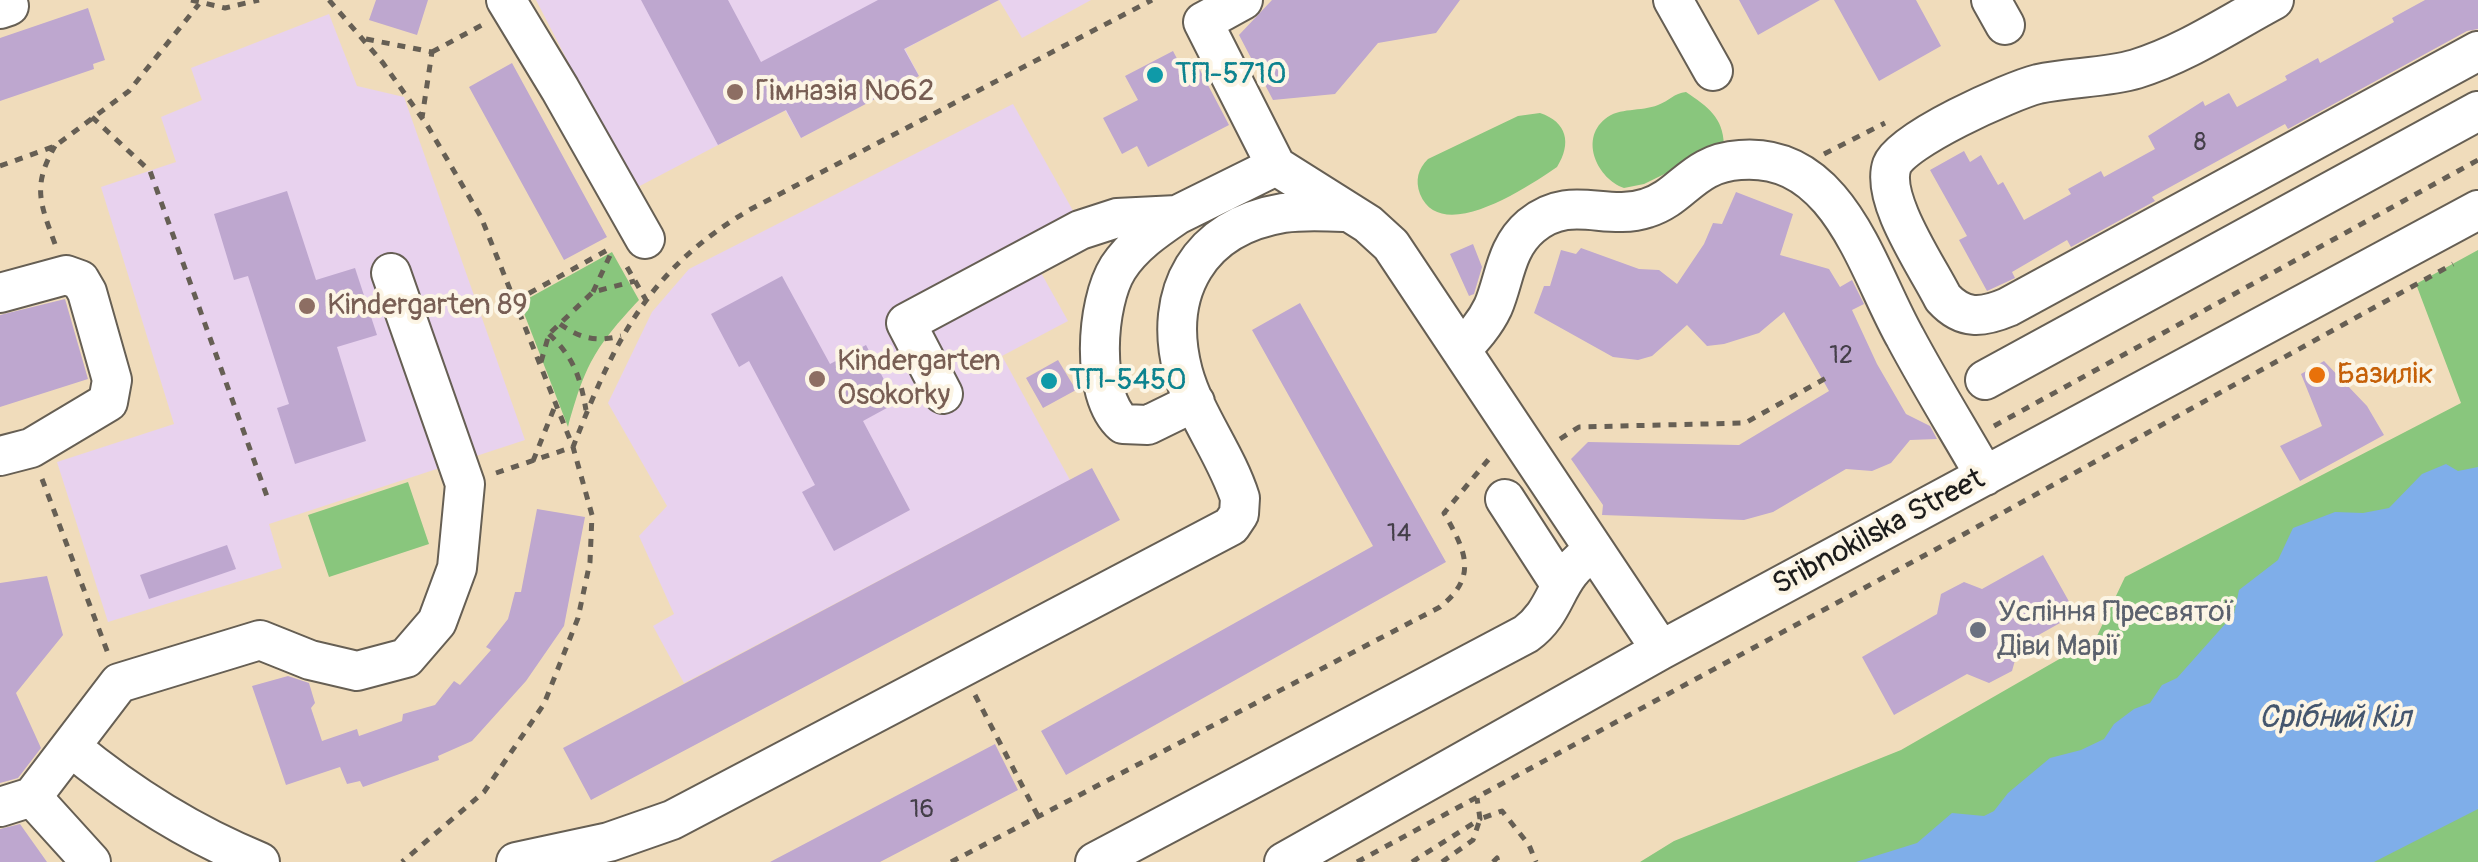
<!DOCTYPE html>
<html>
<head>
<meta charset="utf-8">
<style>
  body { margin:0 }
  canvas { display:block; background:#f0dcbb }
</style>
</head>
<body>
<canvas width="2478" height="862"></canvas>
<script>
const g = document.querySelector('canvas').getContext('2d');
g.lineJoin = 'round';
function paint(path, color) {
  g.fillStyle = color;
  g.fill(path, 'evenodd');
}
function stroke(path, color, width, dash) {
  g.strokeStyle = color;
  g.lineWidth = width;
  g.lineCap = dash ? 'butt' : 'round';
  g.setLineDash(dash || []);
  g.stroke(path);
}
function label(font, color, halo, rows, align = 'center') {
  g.font = font + ' Pangolin,sans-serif';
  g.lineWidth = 8;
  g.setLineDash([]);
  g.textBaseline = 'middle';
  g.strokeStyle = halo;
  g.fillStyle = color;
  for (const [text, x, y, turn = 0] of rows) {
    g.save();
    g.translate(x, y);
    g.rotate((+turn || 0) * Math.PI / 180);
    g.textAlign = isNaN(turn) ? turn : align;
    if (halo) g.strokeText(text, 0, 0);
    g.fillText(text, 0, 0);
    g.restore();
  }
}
paint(new Path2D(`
  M536 0H995L905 49 918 74 801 138 785 110 634 189Z
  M999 0H1091L1022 38Z
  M329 14 357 86 404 97 525 440 269 524 282 568 108 622 57 462 174 424 101 187 176 162 161 117 202 100 191 68Z
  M1013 104 1076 216 1026 246 1068 321 1002 356 1070 480 684 683 653 626 674 614 639 536 667 506 608 403 652 312 689 269Z`), '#e8d2ee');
paint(new Path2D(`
  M1686 92C1708 107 1723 117 1724 145L1644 184 1624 188C1598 179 1579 140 1605 119 1619 107 1641 112 1658 105 1669 101 1674 93 1686 92Z
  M1540 113C1567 122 1572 143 1557 167 1529 186 1441 246 1420 194 1415 180 1418 169 1428 159L1518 116Z
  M2478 250V862H1640L1674 841 1901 750 2096 638 2125 577 2461 403 2416 284Z
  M612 252 639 300C595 347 585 365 568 427L520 303Z
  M408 482 429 544 329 577 308 515Z`), '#89c67d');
paint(new Path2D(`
  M2446 464 2458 471 2478 467V809L2374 862H1856L1917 843 1952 813 1984 816 1994 811 2008 793 2050 758 2081 750 2104 739 2114 724 2134 709 2150 703 2162 685 2177 678 2234 614 2239 590 2278 560 2293 528 2335 512 2363 513 2389 508 2422 474Z`), '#7faee9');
paint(new Path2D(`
  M376 0H428L417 35 369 20Z
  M641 0H728L761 62 878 0H999L904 49 919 76 801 138 786 110 718 145Z
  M1272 0H1460L1436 33 1378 43 1335 94 1273 100 1239 35Z
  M1739 0H1820L1758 35Z
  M1834 0H1916L1941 46 1879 81Z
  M2425 0H2478V29L2467 31 2288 129 2285 124 2152 197 2155 201 2071 247 2067 240 2012 272 2015 278 1987 291 1959 240 1967 236 1930 170 1964 151 1970 162 1981 155 1998 185 2003 182 2024 220 2071 194 2068 189 2101 171 2104 177 2155 149 2148 136 2203 101 2205 106 2229 93 2237 107 2287 80 2285 76 2318 58 2320 63 2394 22 2392 18Z
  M88 8 105 60 93 64 94 69 0 101V38Z
  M1173 51 1185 74 1199 68 1229 125 1148 167 1137 146 1122 154 1103 118 1138 100 1125 76Z
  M512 63 607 237 564 260 469 87Z
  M287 191 316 280 355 268 377 335 337 347 366 441 295 464 277 408 289 404 248 276 234 280 214 214Z
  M1736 192 1793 214 1780 255 1829 269 1840 287 1852 280 1864 304 1852 310 1877 364 1906 414 1930 426 1937 439 1910 440 1891 463 1872 471 1846 469 1773 512 1744 520 1602 515 1603 505 1571 459 1588 442 1739 445 1829 391 1784 312 1759 333 1724 344 1707 346 1687 325 1652 356 1638 360 1613 357 1534 313 1544 286H1550L1561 250 1576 254 1581 248 1639 269 1659 270 1677 284 1704 244 1713 223 1722 224Z
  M1473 244 1482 267 1474 294 1469 296 1450 254Z
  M782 276 830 364 866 345 896 403 863 421 910 510 834 551 802 492 815 485 749 361 739 367 711 314Z
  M65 299 88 379 0 407V315Z
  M1300 303 1446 562 1066 775 1041 731 1373 546 1252 330Z
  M1058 360 1076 390 1043 408 1026 378Z
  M2324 361 2367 406 2384 435 2300 481 2280 446 2322 426 2301 374Z
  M1092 468 1120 520 591 800 563 748Z
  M537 509 585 517 564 626 526 681 472 741 438 756 439 760 363 787 360 781 347 784 340 767 286 785 252 686 288 676 309 683 315 703 311 708 322 741 357 729 359 736 402 721 403 714 435 705 454 681 460 685 491 650 486 647 508 619 515 592H521Z
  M227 545 236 569 149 599 140 575Z
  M2043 555 2076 614 2019 646 2012 671 1989 683 1967 674 1894 715 1862 657 1937 614 1941 594 1964 582 1982 589Z
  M47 576 63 635 16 693 41 748 18 778 0 783V583Z
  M995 744 1018 790 880 862H770Z
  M20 824 47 862H0V829Z`), '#bea7cf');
const minor = new Path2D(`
  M506 0 560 89 645 239
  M1243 0 1203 22 1276 166
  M1673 0 1713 71
  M1991 0 2005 25
  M2274 0C2229 24 2185 54 2136 69 2105 78 2070 77 2038 84 2010 91 1901 140 1892 165 1880 199 1927 266 1943 298 1963 320 1982 318 2008 307L2478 51
  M0 9 9 6
  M1177 215C1155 230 1133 245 1118 268 1096 303 1090 395 1123 424L1148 425 1195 402
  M0 293 66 275 80 280 87 292 112 380 108 402 31 448 0 456
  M1461 350C1473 337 1485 324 1493 307 1505 279 1505 248 1531 226 1571 193 1605 222 1647 208 1683 197 1692 163 1740 160 1839 152 1867 270 1905 337 1930 384 1958 429 1985 476
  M1985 380 2478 111
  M943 394 906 323 1080 230 1117 218 1177 215 1276 166 1368 224 1391 245 1661 650
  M1505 499 1560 584
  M71 747C129 795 191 834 260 862
  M32 797 91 862
  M0 807 32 797 119 683 260 640 310 660 357 671 406 658 437 622 457 568 465 484 391 273
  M516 862 609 842 672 820 1231 526 1239 514 1240 498C1226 454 1195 416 1183 372 1162 292 1199 227 1283 213 1303 210 1324 211 1344 212
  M1095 862 1526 634C1561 608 1552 577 1594 551
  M1284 862 1661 650 2478 210`);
stroke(minor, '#665f54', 42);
stroke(new Path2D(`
  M191 0 225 8 259 0
  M329 0 383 63 427 125 481 217 573 447 592 515 590 562 578 618 544 704 484 792 402 862
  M366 39 432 52 422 118
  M432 52 482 25
  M92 117 150 171 269 502
  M1824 154 1885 123
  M0 166 55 146 129 91 199 4
  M55 244C40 203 32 186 55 146
  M627 267 646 300
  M593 292 613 249
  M515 301 613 247
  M560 324C581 339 597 342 621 336
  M549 334C574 358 580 376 586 410
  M541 362 549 334 593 292 635 281
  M1994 426 2478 160
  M1560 439 1579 427 1745 423 1828 377
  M533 461 555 406
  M496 473 573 447C615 340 648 269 751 209L1152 0
  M42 479 109 656
  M975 695 1038 816
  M951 862 1440 607C1479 576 1465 550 1444 513L1493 454
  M1357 862 1966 533 2453 264
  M1412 862 1480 819 1477 798
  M1442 862 1473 840 1480 819 1502 811 1529 845 1536 862
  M1493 862 1497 858 1498 862`), '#665f54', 5, [8, 8]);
stroke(minor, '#fff', 38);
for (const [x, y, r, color] of [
  [1155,75,10,"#0f9aa8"],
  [735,92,10,"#8d6e63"],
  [307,306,10,"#8d6e63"],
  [2317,375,10,"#e8710a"],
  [817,379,10,"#8d6e63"],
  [1049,381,10,"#0f9aa8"],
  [1978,630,10,"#6b7280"]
]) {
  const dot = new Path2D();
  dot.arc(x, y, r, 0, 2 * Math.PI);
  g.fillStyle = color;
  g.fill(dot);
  stroke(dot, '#fcf5e5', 4);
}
label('25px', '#443f49', null, [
  ["8",2200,144],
  ["12",1841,357],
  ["14",1399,535],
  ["16",922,811]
]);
label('30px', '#0d838f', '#fcf5e5', [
  ["ТП-5710",1175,75],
  ["ТП-5450",1069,381]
], 'left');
label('30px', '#785e54', '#fcf5e5', [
  ["Гімназія №62",755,92],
  ["Kindergarten 89",327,306],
  ["Kindergarten",837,362],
  ["Osokorky",837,396]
], 'left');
label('30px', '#c56008', '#fcf5e5', [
  ["Базилік",2337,375]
], 'left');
label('30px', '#1c1c1c', '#fcf5e5', [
  ["Sribnokilska Street",1879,533,-28]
]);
label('30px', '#5b616d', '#fcf5e5', [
  ["Успіння Пресвятої",1998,613],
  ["Діви Марії",1998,647]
], 'left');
label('italic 32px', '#44566e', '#fcf5e5', [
  ["Срібний Кіл",2335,719]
]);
</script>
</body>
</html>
